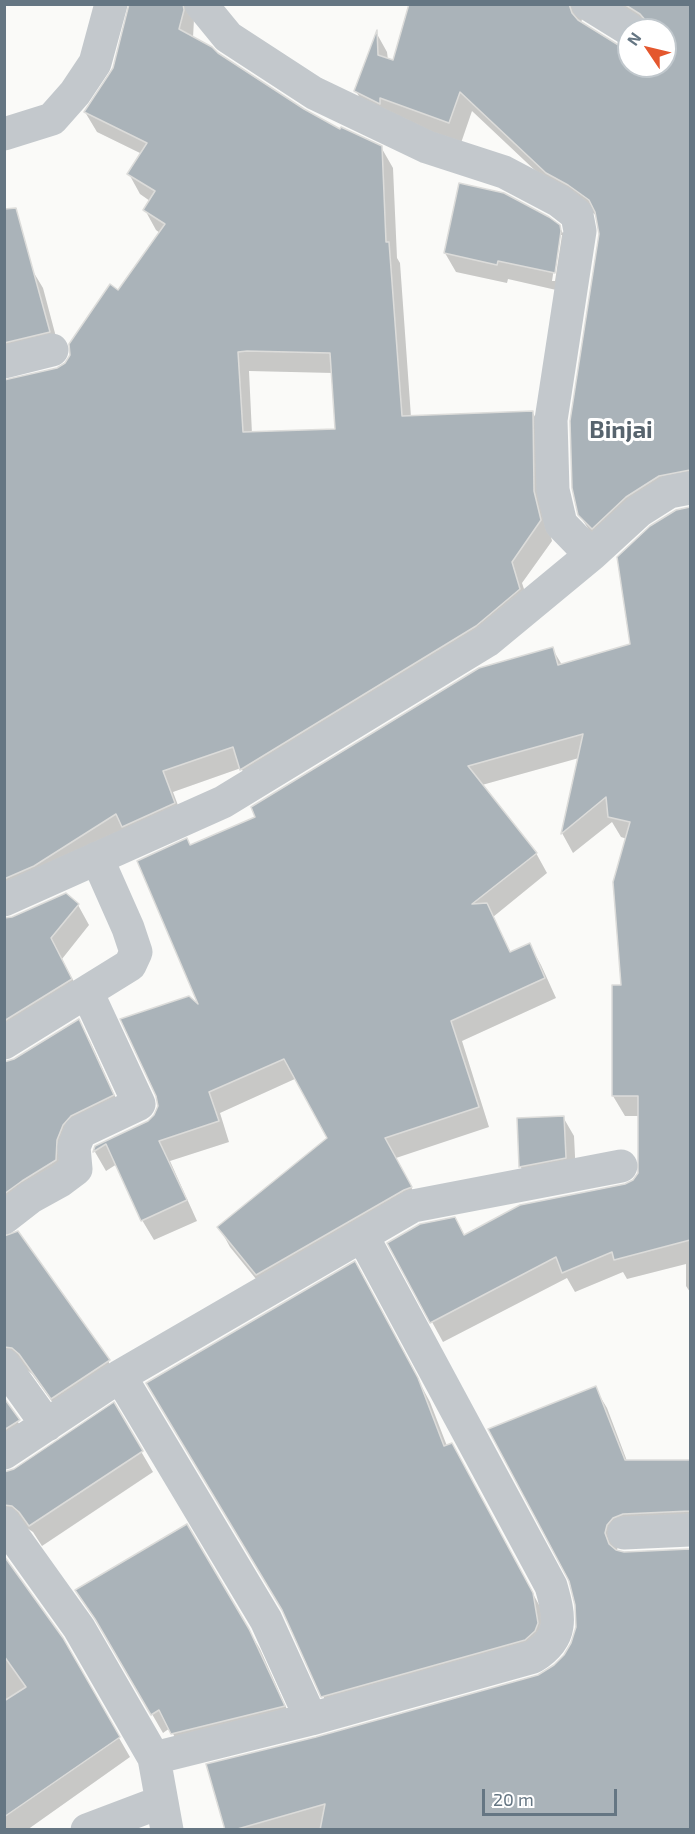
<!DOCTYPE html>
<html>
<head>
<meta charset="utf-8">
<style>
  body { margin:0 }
  #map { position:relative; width:695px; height:1834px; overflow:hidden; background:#fafaf8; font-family:"Exo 2",sans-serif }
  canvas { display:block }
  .frame { position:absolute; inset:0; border:6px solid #657683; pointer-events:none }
  .north { position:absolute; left:617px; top:18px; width:60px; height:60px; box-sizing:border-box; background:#fff; border:2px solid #c1c8cd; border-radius:50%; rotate:305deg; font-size:16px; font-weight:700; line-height:24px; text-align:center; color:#657683 }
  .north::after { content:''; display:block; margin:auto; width:21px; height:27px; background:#e4572e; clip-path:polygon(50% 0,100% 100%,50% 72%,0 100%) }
  .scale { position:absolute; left:482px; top:1789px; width:135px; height:27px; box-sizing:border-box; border:3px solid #657683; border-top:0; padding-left:8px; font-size:18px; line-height:21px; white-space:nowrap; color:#657683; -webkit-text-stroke:4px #fff; paint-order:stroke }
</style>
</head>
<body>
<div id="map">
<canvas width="695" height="1834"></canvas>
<div class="frame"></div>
<div class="north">N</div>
<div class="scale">20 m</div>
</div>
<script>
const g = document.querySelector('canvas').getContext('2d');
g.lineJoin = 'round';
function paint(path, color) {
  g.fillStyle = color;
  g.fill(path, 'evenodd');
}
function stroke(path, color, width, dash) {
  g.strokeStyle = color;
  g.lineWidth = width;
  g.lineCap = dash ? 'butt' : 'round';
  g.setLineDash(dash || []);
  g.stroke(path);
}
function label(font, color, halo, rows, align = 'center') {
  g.font = font + ' "Exo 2",sans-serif';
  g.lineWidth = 6;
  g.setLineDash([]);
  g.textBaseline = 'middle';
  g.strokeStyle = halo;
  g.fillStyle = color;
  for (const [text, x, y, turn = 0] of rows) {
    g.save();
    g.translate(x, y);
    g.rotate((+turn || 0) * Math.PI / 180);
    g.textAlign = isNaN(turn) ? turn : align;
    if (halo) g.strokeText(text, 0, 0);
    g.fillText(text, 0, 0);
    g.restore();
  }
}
paint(new Path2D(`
  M130 4H201L194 19 193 38 303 110 341 131 381 147 393 168 397 258 400 263 411 417 533 413 544 433 545 512 552 541 522 583 531 610 253 789 241 768 173 792 185 824 4 906V382L57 370 66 365 160 233 156 230 145 210 150 201 140 194 129 174 142 154 97 132 85 112 114 69ZM249 371 333 373 336 430 252 434Z
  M410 4H577L583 15 581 23 620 47 629 50V66H665V30H646L610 8 609 4H690V491L592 535 579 514 600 234 598 217 584 206 559 193 472 111 461 143 367 111 356 91 377 34 387 52 388 60 394 62Z
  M559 226 570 246 565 292 508 279 507 283 456 272 445 253ZM559 235H562L555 281H552Z
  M31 268 43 288 60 352 4 367V275Z
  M690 509V1349V1292L686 1286V1264L627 1279 623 1272 575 1292 567 1278 443 1342 432 1322 465 1237 625 1186 634 1182 640 1173V1116H625L613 1096 622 987 627 839 621 837 612 822 573 853 562 833 579 758 482 785 536 853 547 873 493 917 511 953 530 945 541 965 556 998 462 1041 489 1127 396 1158 422 1208 269 1295 230 1247 219 1227 329 1139 297 1078 220 1113 229 1142 170 1161 197 1221 154 1240 142 1220 117 1164 106 1171 95 1152 96 1147 148 1122 155 1116 202 1009 190 846 257 818 552 648 562 665 631 645 677 511Z
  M78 905 89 925 62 959 83 999 4 1048V920Z
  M78 1021 90 1041 124 1116 4 1223V1063L14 1061Z
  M563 1117 574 1136 576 1176 531 1185 520 1166Z
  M18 1233 108 1361 120 1381 64 1418 32 1374 25 1368 4 1370V1238Z
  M367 1285 430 1402 447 1446 464 1466 545 1616 550 1641 335 1718 323 1696Z
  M595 1388 607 1408 627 1461H690V1532L618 1545 617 1551 625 1553 690 1550V1830H226L316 1739 539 1676 555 1666 568 1652 577 1631Z
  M4 1400 30 1441 4 1458Z
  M114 1405 153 1472 42 1546 33 1532 24 1526 4 1528V1473L14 1470Z
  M4 1559 62 1639 130 1757 27 1830H4Z
  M77 1591 248 1629 260 1649 294 1725 183 1753 170 1728 163 1733 108 1638Z`), '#0003');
const building = new Path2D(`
  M129 4H183L184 10 179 29 212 47 218 53 304 109 340 129 341 127 382 146 386 242H389L402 416 533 411 534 491 541 520 512 562 520 589 476 626 240 770 233 747 163 771 175 803 122 827 116 814 34 866 4 879V380L57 368 65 363 70 355 69 344 110 284 118 290 165 224 143 210 155 191 127 174 147 143 84 112 113 68ZM247 351 330 353 335 429 243 432 238 352Z
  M409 4H569L572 13 578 20 620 46 629 49V66H665V30H649L647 22 640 14 624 4H690V470L659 476 626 497 592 529 578 515 572 488 570 421 599 234 595 212 589 200 568 185 546 173 460 92 449 123 380 98V104L354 91 377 30 378 55 393 60Z
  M459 183 504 193 549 217 560 225 561 231 555 273 498 261 497 265 444 253Z
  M16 208 50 332 4 343V209Z
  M690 507V1240L614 1260 612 1252 562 1273 556 1257 430 1323 387 1243 420 1224 455 1217 464 1235 520 1205 625 1184 633 1180 638 1173V1096H612V985H621L613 882 630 822 608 817 606 797 561 834 583 734 468 766 537 853 472 904 487 903 510 952 530 943 545 978 451 1021 479 1107 385 1138 412 1187 404 1190 256 1275 217 1227 327 1138 284 1059 209 1092 219 1121 159 1141 187 1200 141 1221 106 1144 93 1152 95 1146 148 1121 154 1115 158 1106 156 1096 120 1019 189 996 198 1004 137 861 187 838 190 845 255 817 251 807 479 668 553 647 558 665 630 644 617 557 650 526 676 510Z
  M66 893 79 904 51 938 72 979 4 1021V918L12 917Z
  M79 1019 114 1095 71 1116 63 1125 57 1140 56 1160 22 1181 4 1194V1062L14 1059Z
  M564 1116 566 1158 519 1167 517 1118Z
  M18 1231 110 1360 51 1399 19 1354 12 1348 4 1347V1236Z
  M355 1261 418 1378 444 1446 452 1443 533 1593 538 1623 535 1631 525 1640 321 1697 282 1610 146 1383Z
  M596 1386 625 1460H690V1511L623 1514 613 1518 607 1525 605 1533 609 1544 616 1550 624 1552 690 1549V1830H320L325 1804 234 1830H225L206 1764 316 1737 538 1675 554 1665 564 1655 571 1643 576 1627 575 1605 569 1581 488 1429Z
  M4 1398 20 1420 4 1430Z
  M114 1402 143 1451 29 1526 19 1512 12 1506 4 1505V1472L14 1469Z
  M187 1524 249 1629 285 1706 171 1734 159 1710 151 1715 95 1619 75 1590Z
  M4 1556 63 1638 120 1737 4 1817V1701L26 1687 4 1656Z`);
paint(building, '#aab3b9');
stroke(building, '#dcdcda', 1.5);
stroke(new Path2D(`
  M201 4 228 37 314 93 427 147 504 172 559 201 577 215 580 231 551 420 553 490 561 524 591 555
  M588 4 630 30
  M4 134 52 119 75 93 95 63 111 4
  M4 362 52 350
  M4 900 223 802 487 641 591 555 639 511 669 492 690 488
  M4 1043 130 965 136 952 128 928 97 858
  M4 1218 31 1197 60 1181 76 1169 74 1147 80 1132 139 1104 87 992
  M4 1365 47 1425
  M120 1376 266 1620 311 1719
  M4 1453 120 1376 413 1206 621 1166
  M4 1523 79 1628 154 1758
  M624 1533 690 1530
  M87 1830 161 1802
  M167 1830 154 1758 311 1719 533 1657C564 1638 560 1617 551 1586L363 1237`), '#c3c8cc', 33);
label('bold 24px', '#57646e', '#fff', [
  ["Binjai",621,430]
]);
</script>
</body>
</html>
